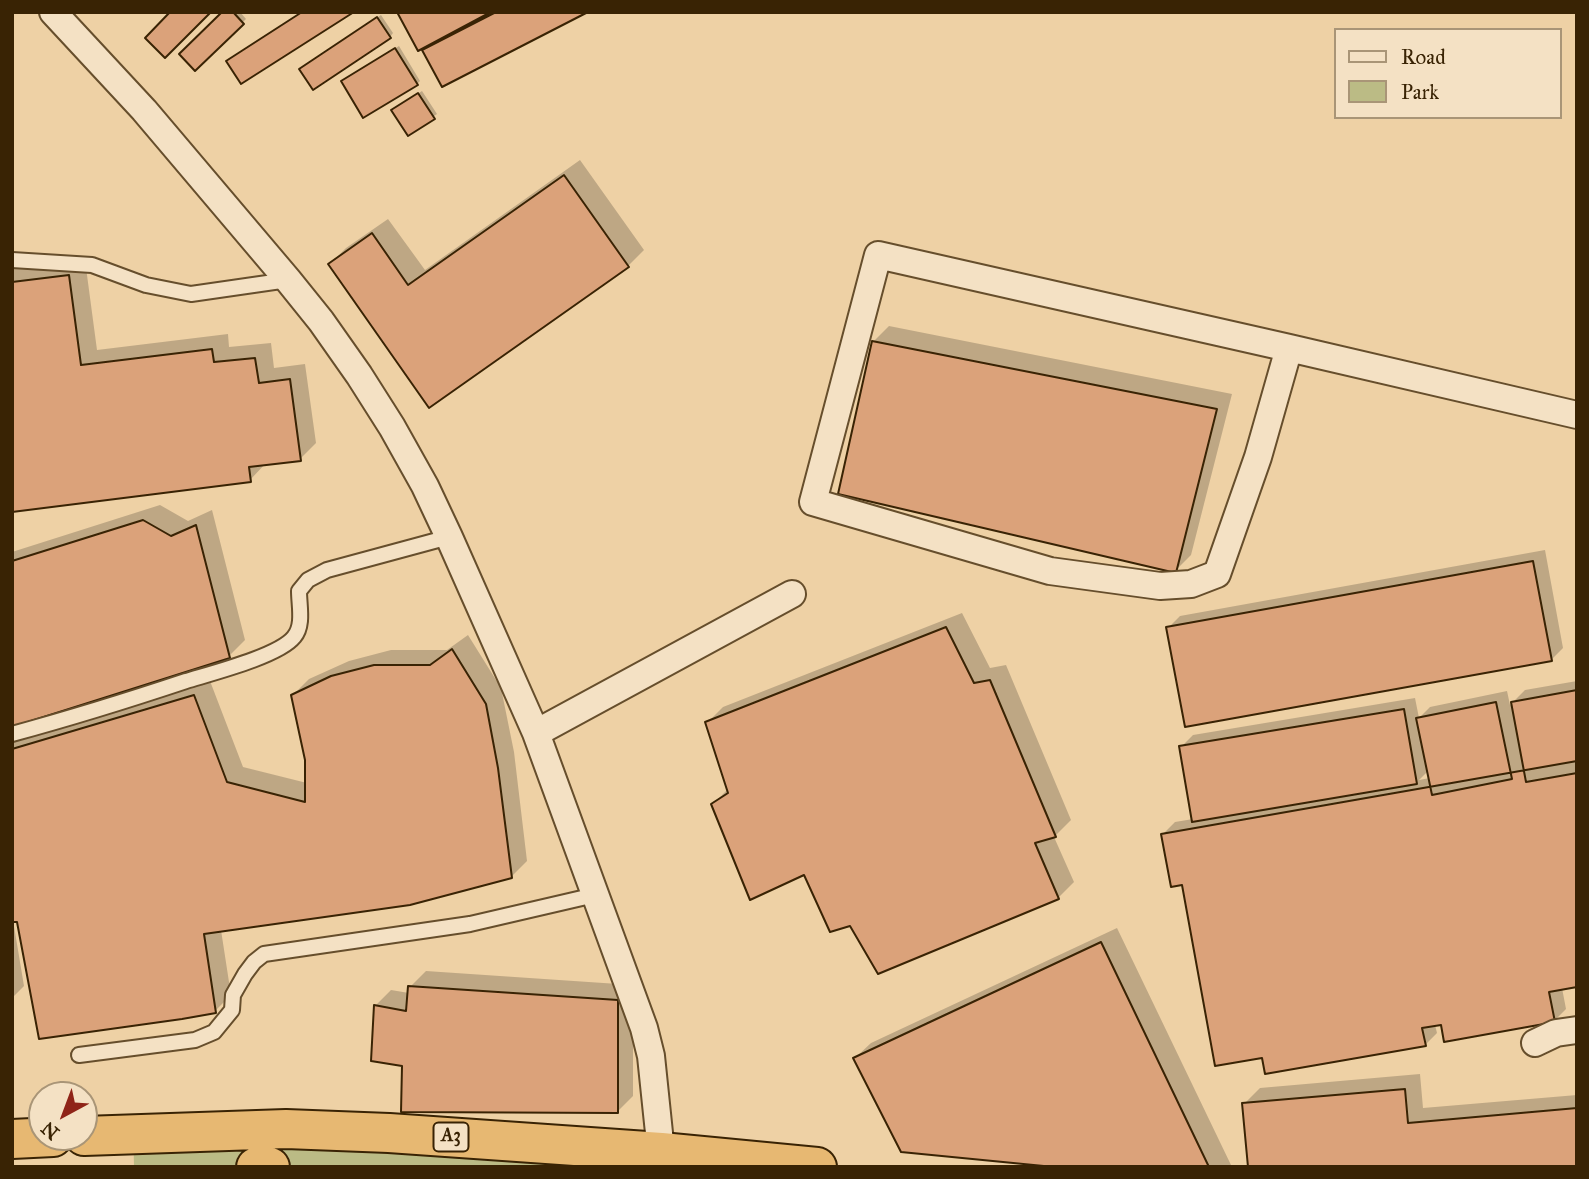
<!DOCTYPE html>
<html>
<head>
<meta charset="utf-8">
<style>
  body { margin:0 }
  #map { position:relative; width:1589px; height:1179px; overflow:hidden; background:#eed1a5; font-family:"IM FELL Great Primer",serif }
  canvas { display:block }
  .frame { position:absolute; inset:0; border:14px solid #392304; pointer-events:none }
  .legend { position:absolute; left:1334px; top:28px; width:228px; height:91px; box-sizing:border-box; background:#f4e1c4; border:2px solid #a99577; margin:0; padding:9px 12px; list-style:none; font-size:21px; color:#392304 }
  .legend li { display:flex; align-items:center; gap:14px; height:35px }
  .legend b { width:35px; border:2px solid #a99577 }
  .north { position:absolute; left:28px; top:1081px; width:70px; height:70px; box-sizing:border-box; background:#f4e1c4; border:2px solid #a99577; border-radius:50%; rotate:221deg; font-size:19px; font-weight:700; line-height:28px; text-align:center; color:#392304 }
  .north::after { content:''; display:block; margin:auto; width:24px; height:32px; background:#8f2418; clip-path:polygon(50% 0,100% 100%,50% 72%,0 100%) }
</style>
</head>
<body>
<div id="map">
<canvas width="1589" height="1179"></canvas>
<div class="frame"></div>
<ul class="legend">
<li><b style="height:9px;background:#f4e1c4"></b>Road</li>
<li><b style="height:19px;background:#bbbb85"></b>Park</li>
</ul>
<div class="north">N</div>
</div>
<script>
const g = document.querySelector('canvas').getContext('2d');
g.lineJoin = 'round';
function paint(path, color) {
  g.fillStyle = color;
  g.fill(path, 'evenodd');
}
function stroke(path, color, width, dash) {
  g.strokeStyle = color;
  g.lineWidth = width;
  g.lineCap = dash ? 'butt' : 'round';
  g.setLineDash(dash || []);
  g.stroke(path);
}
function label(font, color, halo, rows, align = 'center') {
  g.font = font + ' "IM FELL Great Primer",serif';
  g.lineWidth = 5;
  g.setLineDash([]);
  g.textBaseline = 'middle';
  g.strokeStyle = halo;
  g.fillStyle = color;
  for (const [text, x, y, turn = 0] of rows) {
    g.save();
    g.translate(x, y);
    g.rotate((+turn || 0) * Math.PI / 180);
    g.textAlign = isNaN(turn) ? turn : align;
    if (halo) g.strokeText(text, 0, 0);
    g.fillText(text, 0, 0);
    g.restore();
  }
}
paint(new Path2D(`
  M133 1116 770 1167H134Z`), '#bbbb85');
paint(new Path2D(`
  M225 12H240L246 19 195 69Z
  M399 12H584L443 85 423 46Z
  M381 15 393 33 390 37 305 66Z
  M399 46 420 81 417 84 346 78Z
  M422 91 437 114 408 134 397 107Z
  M580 160 644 250 628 266 430 405 330 264 346 248 388 219 425 270Z
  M85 260 97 350 228 334 229 347 271 343 274 368 305 364 316 443 300 459 266 463 250 480 12 510V269Z
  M889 326 1232 394 1191 555 1175 571 873 342Z
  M160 505 188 521 212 510 245 640 229 656 12 725V552Z
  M1545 550 1563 648 1551 660 1168 628 1180 616Z
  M962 613 990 668 1006 665 1071 820 1054 837 1074 882 1058 898 851 924 805 873 713 804 728 789 707 723 723 707Z
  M468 635 501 688 514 752 527 861 511 877 221 930 231 995 215 1011 19 920H13L24 986 12 998V738L210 681 243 767 307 783V760L293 695 309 679 349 661 391 650H447Z
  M1577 681V985L1562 988 1566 1009 1554 1021 1435 1025 1437 1033 1425 1045 1264 1056 1184 883 1163 834 1175 822 1193 819 1181 747 1193 735 1415 698 1419 718 1430 707 1507 691 1510 705 1525 690ZM1429 770 1430 778 1419 780Z
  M1117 928 1231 1165 1229 1167H1072L855 1058 871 1043Z
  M426 971 633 985V1096L617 1112 404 1065 376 1005 391 990 409 993 410 987Z
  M1420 1074 1423 1108 1577 1095V1167L1244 1104 1260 1088Z`), '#0003');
const building = new Path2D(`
  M170 12H211L165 58 145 38Z
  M222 12H233L244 24 195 71 179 54Z
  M302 12H354L241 84 226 61Z
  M397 12H491L418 51Z
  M496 12H588L442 87 422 50Z
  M377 17 391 38 313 90 299 69Z
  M395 48 418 85 363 118 341 81Z
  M418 93 435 119 408 136 391 110Z
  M564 175 629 267 429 408 328 264 372 233 408 285Z
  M69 275 81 365 212 349 214 362 255 358 259 383 290 379 301 461 249 467 251 482 12 512V282Z
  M872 341 1217 409 1176 573 838 494Z
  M143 520 171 536 196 525 230 658 12 727V561Z
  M1533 561 1552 661 1185 727 1166 627Z
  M946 627 974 683 990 680 1056 837 1035 843 1059 899 878 974 850 926 830 932 804 875 750 900 711 804 728 793 705 722Z
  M452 649 486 704 498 768 512 878 410 905 204 934 216 1013 182 1019 39 1039 17 922H12V749L194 695 227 782 305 802V760L291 695 331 676 374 665H430Z
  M1577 690V773L1526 782 1511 702Z
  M1496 702 1512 779 1432 795 1416 718Z
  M1404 709 1417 784 1192 822 1179 746Z
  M1577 761V987L1549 992 1555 1022 1444 1042 1441 1025 1422 1028 1426 1046 1265 1074 1262 1058 1215 1066 1182 885 1171 887 1161 834Z
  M1101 942 1209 1167H1054L901 1152 853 1058Z
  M408 986 618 1000V1113L401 1112 402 1066 371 1061 374 1005 406 1011Z
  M1405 1089 1408 1123 1577 1108V1167H1248L1242 1103Z`);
paint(building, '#dba27a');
stroke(building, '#392304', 2);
const service = new Path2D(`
  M12 260 92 265 146 285 191 294 288 280
  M12 734C71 718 129 700 186 681 212 673 279 656 294 637 304 625 299 606 299 591L308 580 327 570 449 537
  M79 1055 195 1040 214 1032 232 1010 233 995 245 974 254 962 264 954 470 924 595 895`);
const minor = new Path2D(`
  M53 12 144 110 288 280 321 321 359 375 392 427 425 486 449 537 536 733 644 1028 651 1056 661 1152
  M1289 348 1258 457 1217 574 1191 584 1160 586 1050 571 813 502 878 255 1289 348 1577 415
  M536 733 792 594
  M1535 1043 1556 1033 1577 1030`);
const trunk = new Path2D(`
  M84 1136 286 1129 389 1133 661 1152 817 1167
  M12 1139 53 1137
  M256 1167H270`);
stroke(service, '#664e2c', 18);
stroke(minor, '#664e2c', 30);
stroke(trunk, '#392304', 42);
stroke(service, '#f4e1c4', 14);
stroke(minor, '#f4e1c4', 26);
stroke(trunk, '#e7b872', 38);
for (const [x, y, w] of [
  [451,1137,35]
]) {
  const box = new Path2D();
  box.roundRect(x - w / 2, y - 14.5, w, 29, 5);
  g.fillStyle = '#f4e1c4';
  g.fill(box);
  stroke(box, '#392304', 2);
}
label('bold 18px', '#392304', null, [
  ["A3",451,1137]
]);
</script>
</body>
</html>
